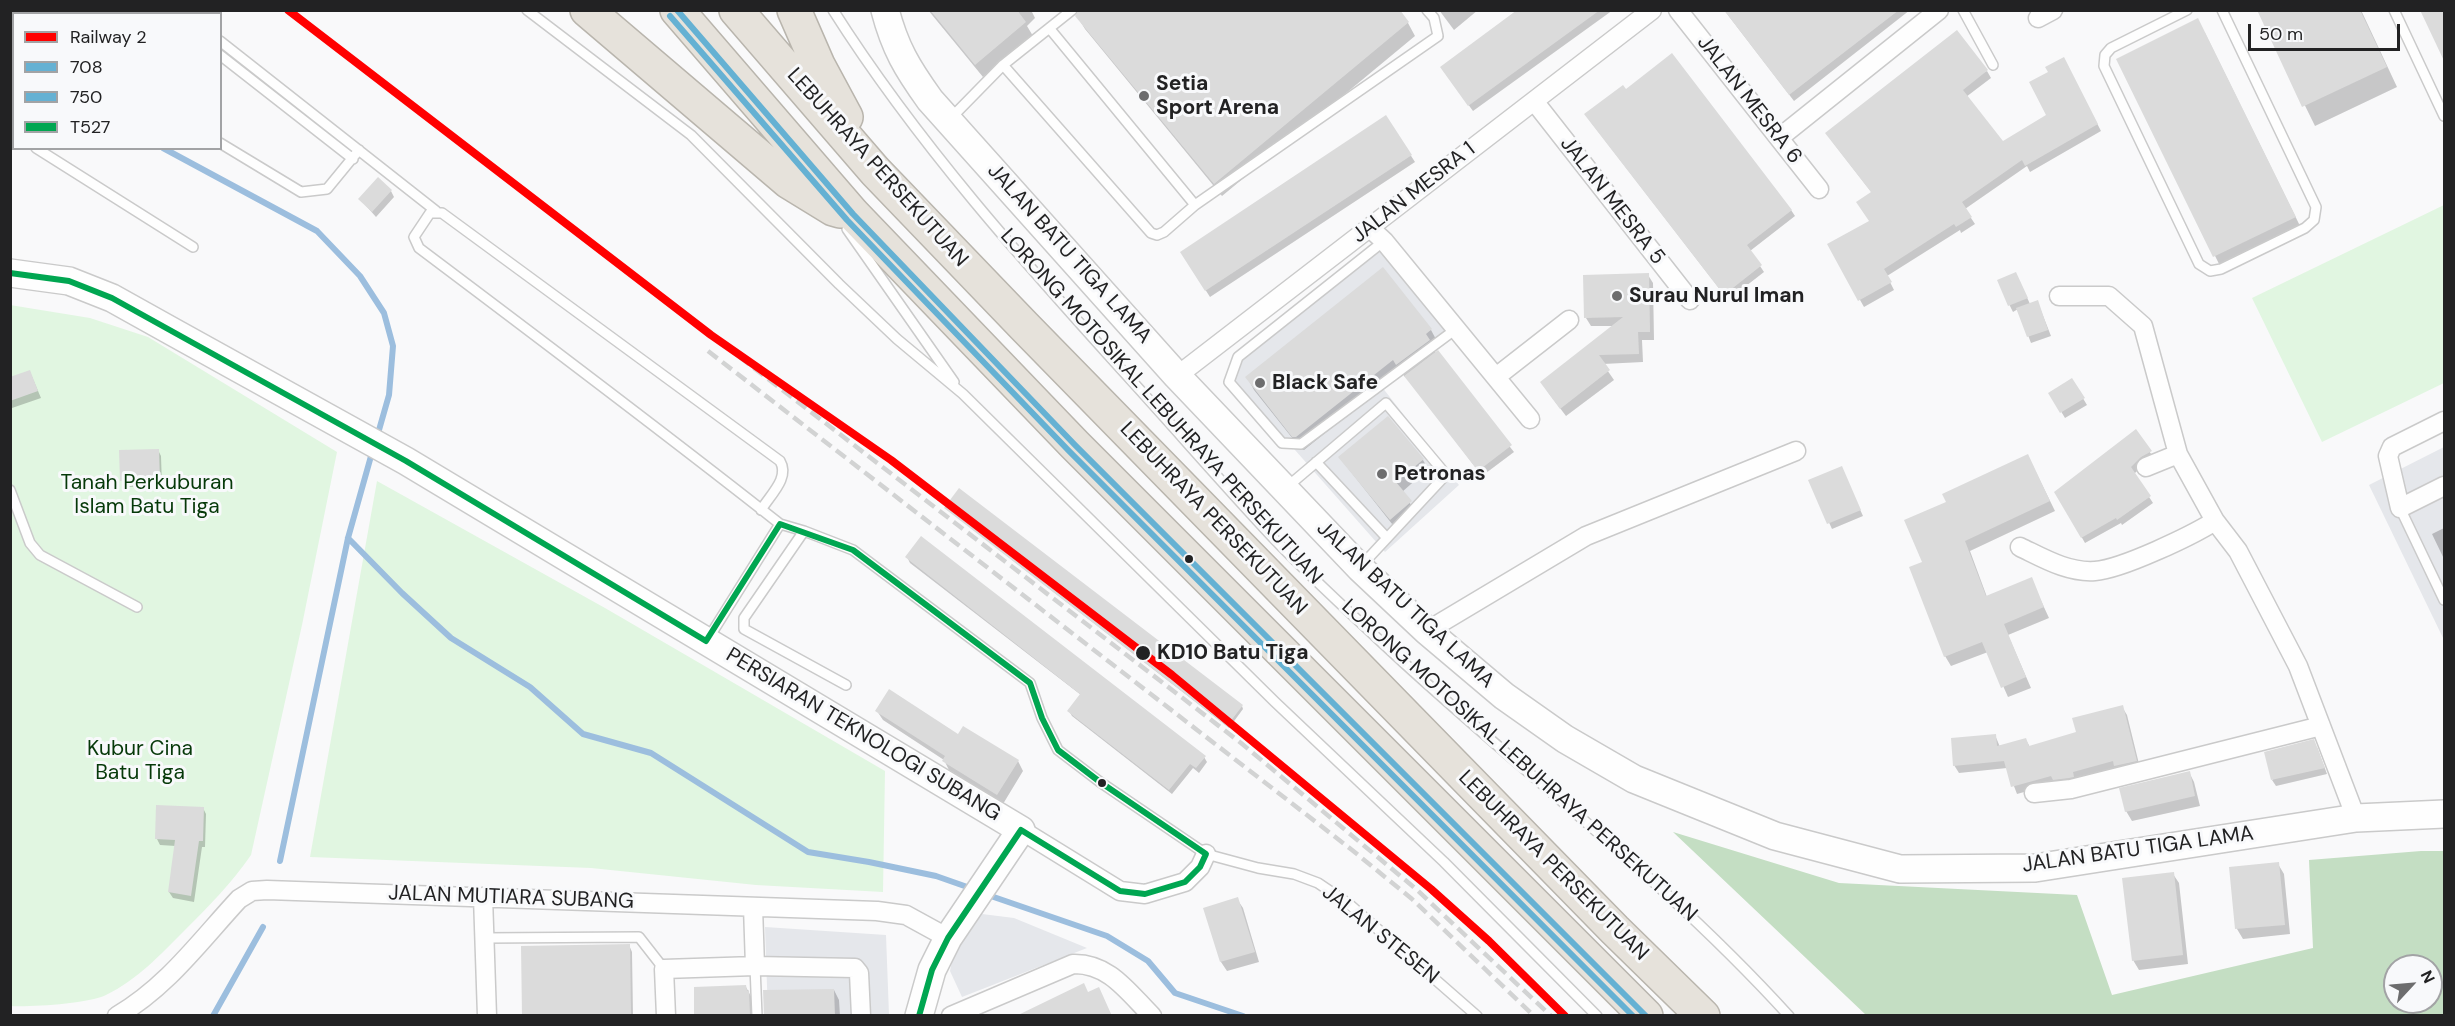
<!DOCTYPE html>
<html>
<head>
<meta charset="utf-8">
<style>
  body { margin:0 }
  #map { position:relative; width:2455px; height:1026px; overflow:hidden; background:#f9f9fa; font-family:"DM Sans",sans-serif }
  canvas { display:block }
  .frame { position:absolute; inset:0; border:12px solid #222223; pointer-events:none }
  .legend { position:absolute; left:12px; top:12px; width:210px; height:138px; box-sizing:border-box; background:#f8f9fb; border:2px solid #a2a3a5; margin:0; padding:8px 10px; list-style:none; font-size:18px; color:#222223 }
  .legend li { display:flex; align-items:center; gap:12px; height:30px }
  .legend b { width:30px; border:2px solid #a2a3a5 }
  .north { position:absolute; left:2383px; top:954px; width:60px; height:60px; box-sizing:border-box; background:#f8f9fb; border:2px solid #a2a3a5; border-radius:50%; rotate:64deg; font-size:16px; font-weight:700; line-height:24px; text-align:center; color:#222223 }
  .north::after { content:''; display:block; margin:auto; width:21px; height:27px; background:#6d6d6e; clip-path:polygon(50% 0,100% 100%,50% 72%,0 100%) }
  .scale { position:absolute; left:2248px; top:24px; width:152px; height:27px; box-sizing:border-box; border:3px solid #222223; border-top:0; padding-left:8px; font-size:18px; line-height:21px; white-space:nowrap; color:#222223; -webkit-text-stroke:4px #f8f9fb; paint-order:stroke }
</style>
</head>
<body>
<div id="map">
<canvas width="2455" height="1026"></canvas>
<div class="frame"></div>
<ul class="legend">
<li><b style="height:8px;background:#f00"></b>Railway 2</li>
<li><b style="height:8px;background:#65b1d3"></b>708</li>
<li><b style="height:8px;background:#65b1d3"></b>750</li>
<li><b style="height:8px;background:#00a651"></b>T527</li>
</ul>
<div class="north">N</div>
<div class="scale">50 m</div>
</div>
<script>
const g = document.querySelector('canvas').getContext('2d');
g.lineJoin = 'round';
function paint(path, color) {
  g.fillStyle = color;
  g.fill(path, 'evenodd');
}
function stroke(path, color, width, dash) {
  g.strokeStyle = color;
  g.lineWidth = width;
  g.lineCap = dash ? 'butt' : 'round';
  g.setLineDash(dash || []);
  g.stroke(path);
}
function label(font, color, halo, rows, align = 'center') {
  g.font = font + ' "DM Sans",sans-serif';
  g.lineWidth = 6;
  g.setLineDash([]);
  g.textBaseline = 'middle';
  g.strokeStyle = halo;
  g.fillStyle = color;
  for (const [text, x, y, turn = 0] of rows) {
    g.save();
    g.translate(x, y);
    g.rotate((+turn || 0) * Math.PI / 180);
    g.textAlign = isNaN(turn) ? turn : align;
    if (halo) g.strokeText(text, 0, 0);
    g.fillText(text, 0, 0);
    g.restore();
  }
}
paint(new Path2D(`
  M1382 250 1447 329 1378 382 1459 485 1385 552 1235 382 1241 360Z
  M2444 447V640L2369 485Z
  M982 914 1014 918 1087 948 962 997 950 971 953 956Z
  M765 927 886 935 889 1015H768Z`), '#e5e7eb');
paint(new Path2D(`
  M2444 205V383L2322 442 2252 298Z
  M10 305 90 318 148 337 337 452 302 625 251 855C232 883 208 907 184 931 160 955 137 980 106 995 87 1004 32 1007 10 1006Z
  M377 481 605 608 885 771 883 892 756 885 591 868 310 857Z`), '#e1f6e1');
paint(new Path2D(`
  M1673 832 1839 883 2077 895 2112 995 2313 948 2309 860 2421 851H2444V1015H1866ZM2395 966H2431V1002H2395Z`), '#c4dec3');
paint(new Path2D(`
  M928 10H1031L1035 18 1027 26 1033 36 983 77Z
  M1439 10H1478L1454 30Z
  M1520 10H1613L1473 111 1445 73Z
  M1724 10H1910L1794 101Z
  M2258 10H2361L2397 87 2315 126Z
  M1077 16 1408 23 1415 36 1222 196 1085 29Z
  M2205 33 2302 230 2222 270 2118 59Z
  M2067 65 2101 131 2030 172 2027 166 1965 209 1975 224 1961 233 1960 230 1887 276 1894 290 1864 307 1829 245 1871 222 1872 193 1831 140 1987 71 1991 78 1966 97 2003 143 2048 116Z
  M1386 117 1415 162 1210 297 1185 258Z
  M1590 121 1791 210 1795 216 1750 251 1764 272 1728 300Z
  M391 191 394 197 376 217 360 199Z
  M1648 275 1653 283 1654 340H1642L1643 362 1603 364 1614 380 1566 416 1547 391 1615 326H1591L1586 318Z
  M2019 280 2030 304 2040 308 2051 336 2031 343 2018 309 2013 312 2010 306 1999 281Z
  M1431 330 1438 343 1433 347 1436 354 1514 452 1482 476 1406 376 1405 377 1401 372 1304 450 1301 449 1254 390 1247 377Z
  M30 372 41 398 12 408 10 379Z
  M2072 380 2087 405 2065 418 2050 393Z
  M2135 431 2154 458 2145 463 2134 474 2153 503 2122 525 2121 523 2085 543 2056 492Z
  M158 450 161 456 162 486 125 487 122 481Z
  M2028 456 2055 511 1970 551 1987 597 2031 579 2049 618 2008 635 2031 688 2008 697 1988 652 1951 666 1945 656 1924 562 1948 503Z
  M1340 458 1423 460 1428 469 1402 492 1416 512 1396 529Z
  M1844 474 1863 516 1832 529 1810 481Z
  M945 508 1242 706 1243 709 1229 728Z
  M2444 528V559L2432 534Z
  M907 557 1204 757 1207 762 1199 773 1193 768 1172 794 1072 716 1069 711 1081 695 910 563Z
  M2122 707 2127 715 2140 768 2056 783 2017 794 2007 768 1959 773 1954 765 1995 735 2000 747 2026 740 2030 747 2078 733Z
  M877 711 959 736 1018 761 1023 771 1003 804 949 770 944 760 883 720Z
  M2317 747 2327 774 2276 786 2272 780Z
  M2189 772 2194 782 2200 806 2132 821 2126 811Z
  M203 808 206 814 205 847H202L194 902 173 898 169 892 176 846 160 845 157 839Z
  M2278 864 2284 874 2290 934 2243 939 2237 929 2231 868Z
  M2173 874 2179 883 2188 964 2139 970 2133 960Z
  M1237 899 1243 908 1259 962 1227 971 1221 962 1205 909Z
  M629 945 632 952 633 1016H524Z
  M746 987 754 1002 755 1016H696Z
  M834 990 839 1000 840 1016H765Z`), '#0003');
stroke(new Path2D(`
  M10 65 14 67
  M163 148 317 231 360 276 384 313 393 346 389 395 377 437
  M348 538 402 593 451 638 530 687 583 734 651 753 808 852 869 862 936 876 973 889
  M280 861 348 538 373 449
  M985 894 1107 936 1148 961 1175 993 1243 1016
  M213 1016 263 927`), '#9cbede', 6);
paint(new Path2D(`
  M930 10H1017L1026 22 975 65Z
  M1079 10H1400L1409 22 1214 184 1075 16Z
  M1517 10H1600L1468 106 1440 67Z
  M1724 10H1899L1789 95Z
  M2257 10H2360L2387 67 2302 107Z
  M2420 10H2445V63Z
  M2198 18 2296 217 2213 257 2116 59Z
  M1957 30 1988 70 1963 90 2003 141 2046 115 2029 82 2048 72 2045 67 2064 57 2098 124 2025 166 2022 160 1962 202 1972 217 1956 227 1954 224 1884 269 1892 282 1858 301 1827 244 1869 221 1856 202 1871 192 1825 133Z
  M1672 53 1792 210 1747 245 1762 265 1724 295 1584 114 1623 85 1626 89Z
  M1386 115 1412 155 1205 291 1180 252Z
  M378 177 392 190 372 212 358 199Z
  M1383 267 1432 329 1426 334 1430 340 1396 365 1393 360 1296 437H1292L1245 377Z
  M2016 272 2028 298 2008 306 1997 280Z
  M1649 273 1650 332H1638L1639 354 1599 355 1610 370 1560 409 1540 382 1623 317 1584 318 1583 275Z
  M2038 300 2048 330 2027 337 2016 308Z
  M1438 350 1512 445 1478 471 1404 376Z
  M30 370 38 391 10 401V377Z
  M2072 378 2085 398 2060 413 2048 393Z
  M1388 416 1424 459 1396 482 1412 501 1390 520 1338 457Z
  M2136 429 2152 451 2141 457 2131 467 2151 496 2117 520 2116 518 2081 538 2054 492Z
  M159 449 160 480 120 481 119 450Z
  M2028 454 2050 501 1965 541 1986 596 2032 577 2044 607 2004 624 2026 677 2001 688 1982 642 1944 657 1909 567 1922 562 1904 520 1946 502 1942 494Z
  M1842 466 1861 510 1827 524 1808 480Z
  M959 488 1243 705 1227 726 944 508Z
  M921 536 1206 756 1196 768 1190 764 1169 790 1067 711 1080 694 905 557Z
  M889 689 958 734 963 726 1019 760 997 795 942 761 945 756 875 711Z
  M2123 705 2137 761 2114 766 2113 761 2073 772 2074 777 2069 778 2053 780 2051 776 2011 787 2004 761 1953 766 1951 738 1996 734 1997 746 2026 738 2029 746 2076 732 2072 718Z
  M2314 739 2325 768 2271 780 2264 752Z
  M2190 771 2195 796 2125 812 2119 788Z
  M156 805 204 807 203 841H199L191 896 168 892 175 840 155 839Z
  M2279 862 2285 925 2235 929 2229 867Z
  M2174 872 2183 955 2132 961 2122 878Z
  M1238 897 1255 952 1220 962 1203 908Z
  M630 944 631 1016H522L521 946Z
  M1084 983 1088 992 1099 987 1112 1016H1016Z
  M746 985 747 991 749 990 750 1016H694V987Z
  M834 989 835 1016H764L763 990Z`), '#dbdbdb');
const lane = new Path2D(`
  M182 10 186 14
  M527 10 691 135 839 284 897 339 963 394 1275 702 1444 862 1597 1016
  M833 10C918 144 1025 263 1131 380 1181 435 1230 492 1281 546 1320 586 1362 624 1403 662 1532 780 1671 886 1789 1016
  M1963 10 1993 65
  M2187 10 2111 48 2105 55 2104 66 2199 264 2210 271 2221 269 2305 228 2314 220 2316 207 2222 10
  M2394 10 2444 116
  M1050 29 1195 205 1438 36 1434 18 1427 10
  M220 41 436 211
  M220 55 353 159
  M1003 65 1151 233 1157 235 1164 232 1195 205
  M951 118 1003 65 1072 10
  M10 133 14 135
  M220 143 301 192 327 189 359 150
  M36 148 193 247
  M847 229 954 382
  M1384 241 1238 357 1229 382 1282 443 1301 444 1456 329
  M1316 462 1387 538
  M1287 487 1386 403 1443 471 1442 479 1361 566
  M10 490 30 543 40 555 137 607
  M2400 508 2444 600
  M761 510C770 495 790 478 780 461L442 213H430L414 237 419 248C540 339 661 430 780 524
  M804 531 744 618V629L846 685
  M708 639 780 524 804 531 853 550 1030 683 1042 718 1058 750 1100 782 1206 854 1258 868 1294 874 1318 883 1349 904 1477 1016
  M484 938 639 937 664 969
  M755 966 757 1016`);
const street = new Path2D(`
  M1678 10 1819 189
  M2038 18 2053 10
  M1534 101 1690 300
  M1779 138 1939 10
  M1370 228 1384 241 1530 419
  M2059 296H2109L2143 326 2178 454 2215 521 2238 551 2298 666 2356 818
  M1177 376 1652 10
  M1496 377 1569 320
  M2444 421 2392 447 2388 456 2400 508 2444 486
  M2146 467 2178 454
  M2020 547C2043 558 2068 573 2095 571 2122 569 2191 536 2215 521
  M1427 631 1586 536 1796 451
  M2034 793 2071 789 2321 726
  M1021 830 1120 891 1145 894 1185 882 1200 867 1206 854
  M483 897 487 1016
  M753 907 755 966
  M117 1016C168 986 200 941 239 899L252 891 267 890 877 911 906 915 948 938
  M666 1016 664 969 755 966 855 968 859 973 861 1016
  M951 1016 1073 964C1109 963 1128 992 1152 1016`);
const secondary = new Path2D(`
  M885 10C895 48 907 68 930 100L1177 376 1360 568 1427 631 1504 696 1565 739 1634 779 1775 836 1900 869 2035 868 2356 818 2444 814
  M10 273 69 281 112 298 173 332 406 461 1021 830 948 938 932 970 919 1016`);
const highway = new Path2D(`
  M587 10 789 182 833 209 840 211
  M677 10 853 214 1075 445 1646 1016
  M736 10 875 171 1024 326 1615 930 1703 1016
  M794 10 818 65 846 117`);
stroke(lane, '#cacaca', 12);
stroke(street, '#cacaca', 21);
stroke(secondary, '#cacaca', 30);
stroke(highway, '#b9b5ad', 36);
stroke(lane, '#fefefe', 9);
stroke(street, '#fefefe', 18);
stroke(secondary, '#fefefe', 27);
stroke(highway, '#e6e2db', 33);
stroke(new Path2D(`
  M711 335 1241 743 1416 889 1551 1016
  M708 351 1352 850 1412 899 1534 1016`), '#d2d3d3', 4.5, [12, 6]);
stroke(new Path2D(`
  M677 10 853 214 1075 445 1646 1016`), '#65b1d3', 6);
stroke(new Path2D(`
  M670 16 847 220 1069 451 1633 1016`), '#65b1d3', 6);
stroke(new Path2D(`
  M10 273 69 281 112 298 406 461 706 641 780 524 853 550 1030 683 1042 718 1058 750 1100 782 1206 854 1200 867 1185 882 1145 894 1120 891 1021 830 948 938 932 970 919 1016`), '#00a651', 6);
stroke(new Path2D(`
  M288 10 711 335 891 460 1172 675 1431 889 1489 941 1565 1016`), '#f00', 8);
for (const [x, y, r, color] of [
  [1144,96,6,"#6d6d6e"],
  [1617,296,6,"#6d6d6e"],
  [1260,383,6,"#6d6d6e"],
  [1382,474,6,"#6d6d6e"],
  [1189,559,5,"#222223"],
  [1143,653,8,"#222223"],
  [1102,783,5,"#222223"]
]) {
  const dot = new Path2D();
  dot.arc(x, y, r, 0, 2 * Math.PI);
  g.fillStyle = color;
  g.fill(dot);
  stroke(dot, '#f8f9fb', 2);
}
label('bold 21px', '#222223', '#f8f9fb', [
  ["Setia",1156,84],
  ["Sport Arena",1156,108],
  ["Surau Nurul Iman",1629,296],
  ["Black Safe",1272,383],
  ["Petronas",1394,474]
], 'left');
label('21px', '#222223', '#f8f9fb', [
  ["JALAN MESRA 6",1749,100,52],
  ["LEBUHRAYA PERSEKUTUAN",877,168,48],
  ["JALAN MESRA 1",1414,193,-38],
  ["JALAN MESRA 5",1612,201,52],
  ["JALAN BATU TIGA LAMA",1069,254,48],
  ["LORONG MOTOSIKAL LEBUHRAYA PERSEKUTUAN",1161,407,48],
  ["LEBUHRAYA PERSEKUTUAN",1213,519,46],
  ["JALAN BATU TIGA LAMA",1405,605,43],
  ["PERSIARAN TEKNOLOGI SUBANG",863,735,31],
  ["LORONG MOTOSIKAL LEBUHRAYA PERSEKUTUAN",1519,761,42],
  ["JALAN BATU TIGA LAMA",2138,850,-8],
  ["LEBUHRAYA PERSEKUTUAN",1553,866,45],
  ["JALAN MUTIARA SUBANG",511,898,2],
  ["JALAN STESEN",1380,935,39]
]);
label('21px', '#063909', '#f8f9fb', [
  ["Tanah Perkuburan",147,483],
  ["Islam Batu Tiga",147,507],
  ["Kubur Cina",140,749],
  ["Batu Tiga",140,773]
]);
label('bold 21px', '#222223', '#f8f9fb', [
  ["KD10 Batu Tiga",1157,653]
], 'left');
</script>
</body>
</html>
